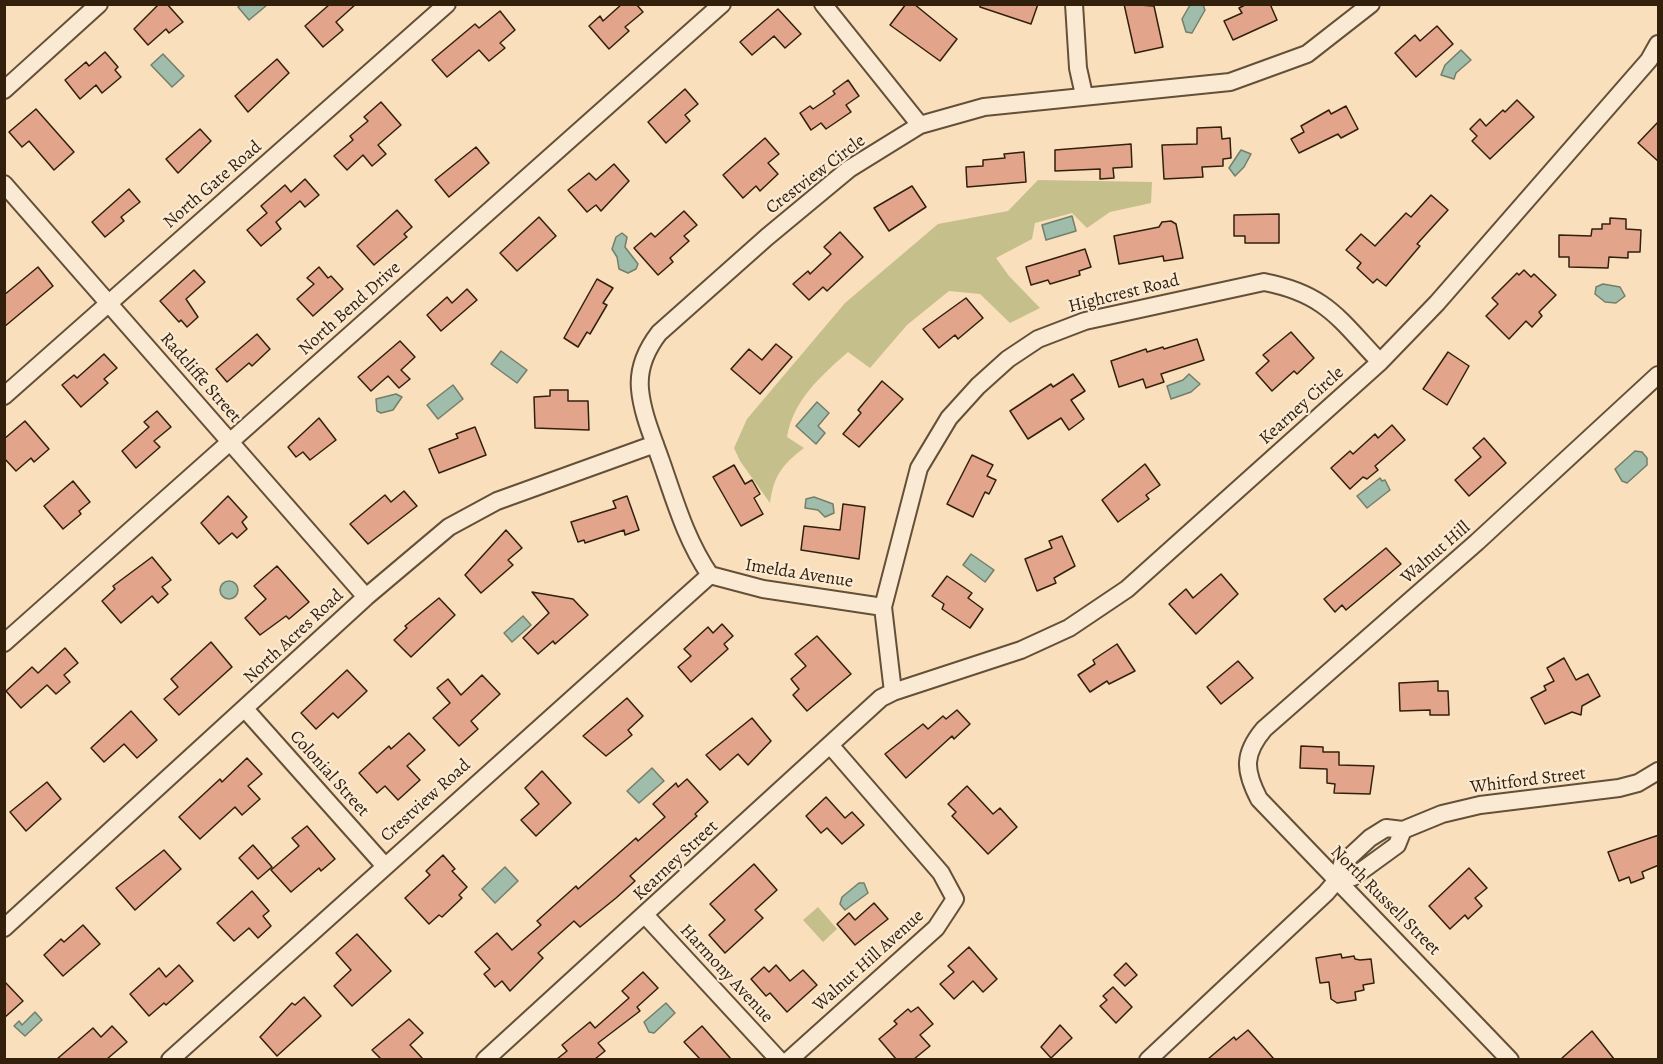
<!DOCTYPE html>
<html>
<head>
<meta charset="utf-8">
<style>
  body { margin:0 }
  #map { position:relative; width:1663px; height:1064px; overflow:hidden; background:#f9dfbb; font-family:Alegreya,serif }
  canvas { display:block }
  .frame { position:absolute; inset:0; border:6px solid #32200d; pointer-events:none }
</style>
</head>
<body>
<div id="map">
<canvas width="1663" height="1064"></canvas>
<div class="frame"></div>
</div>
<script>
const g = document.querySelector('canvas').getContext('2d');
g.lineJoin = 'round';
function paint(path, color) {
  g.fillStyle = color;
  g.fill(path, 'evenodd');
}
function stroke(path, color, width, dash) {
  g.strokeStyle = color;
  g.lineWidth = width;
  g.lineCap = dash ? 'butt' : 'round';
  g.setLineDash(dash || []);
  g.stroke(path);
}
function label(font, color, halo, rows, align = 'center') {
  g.font = font + ' Alegreya,serif';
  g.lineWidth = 4.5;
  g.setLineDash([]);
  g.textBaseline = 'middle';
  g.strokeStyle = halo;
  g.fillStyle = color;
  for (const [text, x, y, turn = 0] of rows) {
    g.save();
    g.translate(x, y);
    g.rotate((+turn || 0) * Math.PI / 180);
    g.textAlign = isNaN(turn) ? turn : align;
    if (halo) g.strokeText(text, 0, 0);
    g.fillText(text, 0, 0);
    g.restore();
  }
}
paint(new Path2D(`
  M1038 180 1152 182 1151 203 1110 212 1087 228 1072 213 1035 223 1032 239 996 258 1009 276 1040 308 1010 323 980 294 949 291 907 325 870 368 848 352C821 376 793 400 787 437L804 448C782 465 774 475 770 503L740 461 734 448 747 419 845 303 938 224 1008 211Z
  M818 907 837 929 823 942 803 920Z`), '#c5c08b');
const water = new Path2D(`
  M241 5V4L267 5 249 20 238 7Z
  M1190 5H1203L1205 10 1192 33 1186 32 1182 19Z
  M1461 50 1471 60 1456 73 1454 79 1441 75 1445 65Z
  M163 54 184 76 172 87 151 65Z
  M1241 150 1251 154 1244 167 1235 176 1229 168Z
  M1072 216 1076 231 1046 240 1042 225Z
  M622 233 627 237 625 247 638 264 636 269 628 273 619 269 617 257 612 249 616 237Z
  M1603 284 1620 287 1625 296 1616 303 1605 302 1595 294 1596 287Z
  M501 351 527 370 517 383 491 364Z
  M1189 374 1200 384 1191 392 1171 399 1167 386 1183 380Z
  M453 385 463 399 438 419 427 405Z
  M396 394 402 397 393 410 381 413 377 411 376 399Z
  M817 402 829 413 818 426 825 433 816 444 796 426Z
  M1635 451 1642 452 1647 458V465L1627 483 1622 481 1615 469Z
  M1380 478 1382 481 1385 480 1390 490 1367 508 1357 496Z
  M814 497 833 504 834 513 825 517 818 510 805 508 806 499Z
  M971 554 994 570 985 582 963 565Z
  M220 590a9 9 0 1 1 18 0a9 9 0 1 1-18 0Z
  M523 616 531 625 512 642 504 633Z
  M652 768 664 781 639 803 627 791Z
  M505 867 518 881 495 903 482 889Z
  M859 883H864L868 893 845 910 840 904 842 897Z
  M666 1003 675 1013 654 1033 649 1032 644 1022Z
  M35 1012 42 1020 25 1036 14 1026 19 1021 22 1025Z`);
paint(water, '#9fbdaa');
stroke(water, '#737e6b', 1.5);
const building = new Path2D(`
  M159 4H167L183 22 169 33 166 29 148 45 134 29Z
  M330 4H356L336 22 343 30 323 47 305 26Z
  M622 4H636L643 12 625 27 629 31 609 49 589 26 600 16 603 21Z
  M906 4H914L957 39 940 61 890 25Z
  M980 4H1038L1031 24 980 7Z
  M1124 4 1154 6 1163 47 1135 53Z
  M1247 4H1270L1277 20 1233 40 1224 21 1242 13 1239 8Z
  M778 9 801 34 785 48 774 36 752 55 740 42Z
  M500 11 515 30 500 43 505 48 489 61 479 50 447 77 432 60 475 24 479 28Z
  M1437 26 1453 44 1416 77 1395 53 1415 35 1420 41Z
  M105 52 118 67 115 70 121 77 102 93 96 85 80 99 65 80 86 62 89 66Z
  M277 59 289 73 248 112 235 96Z
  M848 80 859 96 846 105 851 112 826 129 821 123 811 130 800 113 810 106 813 109 835 94 833 91Z
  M685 89 698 104 685 115 690 121 666 143 648 122Z
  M1517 100 1534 117 1490 159 1472 141 1477 136 1470 129 1480 119 1486 126 1503 110 1505 112Z
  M381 102 401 125 378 145 386 154 372 166 363 155 347 170 334 156 353 140 350 136 368 121 364 117Z
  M1346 106 1358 129 1341 138 1338 134 1299 153 1291 139 1304 132 1301 126 1329 110 1331 114Z
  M36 109 74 152 54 170 29 141 22 147 9 132Z
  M1659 121V162L1638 143Z
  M1221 127 1222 139 1230 138 1231 158 1223 159V166L1202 167 1203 177 1164 179 1162 145 1197 144V128Z
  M200 129 211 141 178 173 166 159Z
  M765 138 779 154 768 163 778 174 760 191 756 186 743 198 723 175Z
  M1131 144 1132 167 1113 168 1114 178 1100 179V169L1055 171V150Z
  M476 147 489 163 449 197 435 180Z
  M1024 152 1026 182 967 187 966 167 983 166V160L1005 158 1004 154Z
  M614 164 629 181 601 211 596 205 587 212 568 190 589 173 596 180Z
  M305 179 319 195 305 207 300 201 276 222 281 229 261 246 247 230 267 213 261 206 285 185 291 192Z
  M912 186 926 207 889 231 874 208Z
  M129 189 140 202 121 217 124 221 105 237 92 222Z
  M1431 195 1448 210 1417 244 1420 246 1386 286 1377 279 1373 283 1357 268 1361 263 1346 250 1361 234 1375 246 1406 213 1411 217Z
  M397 210 412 227 404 234 407 237 374 265 357 246Z
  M684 211 697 225 684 236 689 241 670 258 673 262 658 275 634 248 651 233 655 237Z
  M1279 214V243H1245V236H1234V215Z
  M539 217 556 236 517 271 500 253Z
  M1610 218 1626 219V229L1641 230 1640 252H1628V258L1609 257 1608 268 1569 267V257H1559V235L1591 236 1592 229H1602V224H1610Z
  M1171 221 1176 224 1183 258 1164 261 1163 256 1119 264 1114 236 1159 227 1162 222Z
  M840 232 863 257 827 291 823 287 809 300 793 284 808 271 810 274 831 254 824 247Z
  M1085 249 1091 267 1079 271 1080 275 1050 284 1048 280 1031 285 1026 267Z
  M38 267 53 286 4 327V295Z
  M319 267 328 278 331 276 343 289 313 316 297 299 314 284 307 278Z
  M194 270 205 282 186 299 198 317 187 327 181 320 179 322 160 301Z
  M1524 270 1531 277 1534 274 1556 295 1539 312 1542 316 1532 327 1526 321 1509 339 1486 316 1498 304 1492 298 1517 273 1519 275Z
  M597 279 613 288 603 303 607 305 590 334 587 332 578 347 564 338Z
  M467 289 477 300 441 331 427 315 447 297 452 303Z
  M966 298 983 318 958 339 955 335 939 348 923 329Z
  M1291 332 1314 358 1297 374 1294 371 1272 391 1256 373 1269 361 1263 355Z
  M257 334 270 349 252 366 249 363 227 382 216 369Z
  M1197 339 1204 360 1161 374 1164 382 1146 388 1143 379 1119 387 1111 361 1146 349 1147 352 1163 347 1164 349Z
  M400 341 415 357 401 370 410 379 399 388 388 376 371 391 358 377Z
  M776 344 792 357 760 394 731 369 749 349 762 360Z
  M1448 352 1469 366 1447 405 1423 389Z
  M104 354 117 368 104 379 108 383 81 407 62 385 74 375 77 378Z
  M1073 374 1085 391 1071 400 1084 419 1069 430 1061 418 1028 439 1010 411 1051 384 1053 387Z
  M882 381 903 399 859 447 843 434 861 413 858 410Z
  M550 390H568V401H588L589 430 535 428 534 397 550 396Z
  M157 411 171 427 154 441 160 447 136 468 122 451 149 427 144 422Z
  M319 418 336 440 310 460 303 452 296 457 288 447Z
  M25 421 49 449 34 462 31 458 16 471 4 458V439Z
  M1392 425 1405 440 1375 466 1378 470 1367 479 1363 477 1350 489 1331 468 1350 451 1353 454 1375 434 1378 438Z
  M475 427 486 455 439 473 429 449 458 438 456 434Z
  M1484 438 1506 463 1469 496 1455 480 1481 457 1473 448Z
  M972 455 993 465 987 476 996 480 989 494 985 492 973 517 947 504Z
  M1145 464 1160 485 1146 495 1149 499 1118 522 1102 500Z
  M734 465 745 484 752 480 760 494 754 498 763 514 741 526 713 477Z
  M73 481 90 502 79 511 81 514 63 529 44 506Z
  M404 491 417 506 368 544 350 524 385 495 391 502Z
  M228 496 247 517 242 522 247 529 237 538 232 533 219 544 201 523Z
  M627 496 639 530 625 535 624 530 585 543 584 540 578 542 571 522 616 508 613 501Z
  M843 504 865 507 859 559 801 550 804 526 840 530Z
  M506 530 522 548 508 560 513 565 481 593 465 575Z
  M1062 536 1075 566 1054 578 1056 583 1037 591 1025 559 1052 548 1049 541Z
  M1386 548 1401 564 1346 610 1342 605 1335 612 1324 599Z
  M152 557 171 580 162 587 168 594 158 603 152 596 121 623 102 601 115 589 113 586Z
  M277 566 309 602 289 619 286 616 260 635 245 618 266 599 254 586Z
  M1221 574 1238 594 1196 634 1169 604 1186 589 1193 598Z
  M947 576 972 593 968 598 983 609 970 628 942 609 944 604 932 596Z
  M532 592 573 599 588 615 555 644 553 641 538 654 523 638 549 613Z
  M439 598 455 615 411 657 394 640 407 628 405 626Z
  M722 624 733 636 724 644 728 649 691 682 678 667 691 656 684 649 708 627 713 633Z
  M817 636 851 674 807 711 793 695 799 689 791 679 806 666 795 654Z
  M211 642 232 667 179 715 164 699 178 687 171 679Z
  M1117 644 1135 671 1109 684 1107 681 1090 692 1078 675 1095 664 1093 660Z
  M65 648 78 663 64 675 70 682 56 694 47 685 21 708 6 691 32 667 38 673Z
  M1564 658 1576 680 1588 674 1600 696 1582 706 1581 715 1572 712 1545 724 1531 698 1546 690 1544 686 1554 681 1547 668Z
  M1238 661 1253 678 1221 704 1207 687Z
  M347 670 367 691 338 718 333 713 316 729 301 713Z
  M482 675 500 694 471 721 478 729 459 746 433 718 450 703 437 688 448 679 461 695Z
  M1438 681V691H1448L1449 715H1430V710L1400 711 1399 683Z
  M627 698 643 716 628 730 632 735 606 756 583 736Z
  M957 710 970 724 954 739 952 736 906 778 885 754 923 724 928 729 943 716 946 719Z
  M131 711 157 740 137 758 124 744 104 762 91 748Z
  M752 718 771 741 748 765 738 754 720 770 706 755Z
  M409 733 425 750 407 766 420 780 398 800 385 786 377 793 359 773 389 746 391 749Z
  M1301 746 1323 747V752H1339V765L1374 766 1370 794 1334 793 1335 784 1327 783V769L1300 768Z
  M247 758 262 774 248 786 260 799 242 815 235 807 200 839 179 817 220 779 222 782Z
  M542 771 571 803 536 836 521 820 539 804 525 788Z
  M687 779 708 802 695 814 697 816 630 876 635 881 616 898 580 927 574 921 538 953 543 958 510 991 502 981 495 987 484 974 490 969 475 952 497 933 512 950 541 925 537 921 576 886 578 889 636 838 638 841 665 817 653 804 676 783 678 787Z
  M47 782 61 799 26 831 10 812Z
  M967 786 993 814 1000 808 1017 827 988 854 952 816 956 812 948 804Z
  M826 797 845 818 852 812 864 825 842 844 827 828 821 833 806 816Z
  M307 826 335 859 321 871 319 868 291 892 271 870 299 846 292 838Z
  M1659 835V865L1642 872 1644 878 1631 883 1629 877 1619 881 1608 852Z
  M253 845 272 867 258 879 239 858Z
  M164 850 181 869 135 910 116 888Z
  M443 855 455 869 452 871 467 887 459 895 462 898 442 917 439 915 429 924 405 898 430 875 426 871Z
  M754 864 777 890 755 910 763 918 725 953 709 935 725 920 710 904Z
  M1469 868 1487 888 1475 898 1482 906 1468 919 1465 915 1450 929 1429 906Z
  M252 891 269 911 263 916 271 926 258 938 249 928 234 941 217 923Z
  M874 903 888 919 855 945 837 924 849 913 855 920Z
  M83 925 100 944 63 976 44 955 61 939 64 942Z
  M357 934 391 971 352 1006 334 986 351 970 336 953Z
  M969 947 997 979 983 992 973 981 954 999 940 984 954 972 948 966Z
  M1341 954 1342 958 1354 956 1355 959 1360 960 1371 959 1374 983 1363 985 1364 990 1355 992 1356 1000 1337 1003 1331 999 1329 982 1320 983 1316 958Z
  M1126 963 1137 975 1125 986 1114 975Z
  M179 965 193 981 166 1005 164 1003 149 1016 130 994 159 968 166 977Z
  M776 965 790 981 803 970 817 985 787 1012 770 993 766 996 751 979 764 967 769 972Z
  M643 972 658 988 637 1007 640 1011 598 1043 605 1051 595 1059H557L567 1051 562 1045 590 1022 595 1028 629 998 622 991Z
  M4 981 23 1001 4 1018Z
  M1113 987 1132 1007 1116 1023 1100 1006 1107 1000 1103 996Z
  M304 997 321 1016 277 1056 260 1037 292 1003 295 1005Z
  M918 1007 933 1024 920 1035 930 1046 914 1059H896L879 1039 897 1024 894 1021 908 1009 911 1012Z
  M409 1019 423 1033 410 1045 423 1059H381L372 1050Z
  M1060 1025 1072 1038 1051 1058 1041 1047Z
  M112 1026 127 1042 107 1059H57L93 1028 101 1037Z
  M702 1026 731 1059H700L684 1042Z
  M1248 1030 1274 1059H1208L1234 1037 1236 1040Z
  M1592 1031 1614 1059H1561Z`);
paint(building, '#e2a58c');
stroke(building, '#32200d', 1.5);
const street = new Path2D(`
  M823 4 920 125
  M1074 4 1078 68 1084 95
  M4 90 99 4
  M4 184 366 597
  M4 396 447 4
  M710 575C686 540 675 501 661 461 653 438 642 413 640 389 638 368 646 350 659 333L767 237 849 169 920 125 984 107 1230 82 1307 54 1371 4
  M710 575 763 589 883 607
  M4 643 722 4
  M893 692 883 607 919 468 949 418 978 386 1008 359 1038 339 1085 321 1264 282C1326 294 1339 319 1380 362
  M245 709 384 865
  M1338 879 1353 877 1397 845 1403 830
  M645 915 779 1060
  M4 928 366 597 449 527 497 501 655 444
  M170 1060 710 575
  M485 1060 881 698 893 692 1021 650 1069 628 1127 589 1380 362 1437 303 1649 60 1658 44
  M789 1060 936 928 955 899 941 873 830 745
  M1148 1060 1326 893 1338 879 1342 864 1370 838 1386 828 1403 830 1442 814 1480 805 1619 788 1638 783 1658 771
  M1510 1060 1259 799C1244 770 1243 754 1264 729L1477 542 1658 375`);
stroke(street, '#645038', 20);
stroke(street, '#fbead3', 16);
label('18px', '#32200d', '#fbead3', [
  ["Crestview Circle",816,175,-37],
  ["North Gate Road",213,185,-41],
  ["Highcrest Road",1124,294,-14],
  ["North Bend Drive",350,309,-42],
  ["Radcliffe Street",200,378,49],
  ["Kearney Circle",1302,406,-42],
  ["Walnut Hill",1436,553,-41],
  ["Imelda Avenue",799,574,9],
  ["North Acres Road",294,637,-43],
  ["Colonial Street",329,774,48],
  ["Whitford Street",1528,781,-7],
  ["Crestview Road",426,801,-42],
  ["Kearney Street",676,861,-43],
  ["North Russell Street",1385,901,45],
  ["Walnut Hill Avenue",869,961,-42],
  ["Harmony Avenue",726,974,47]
]);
</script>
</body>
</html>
